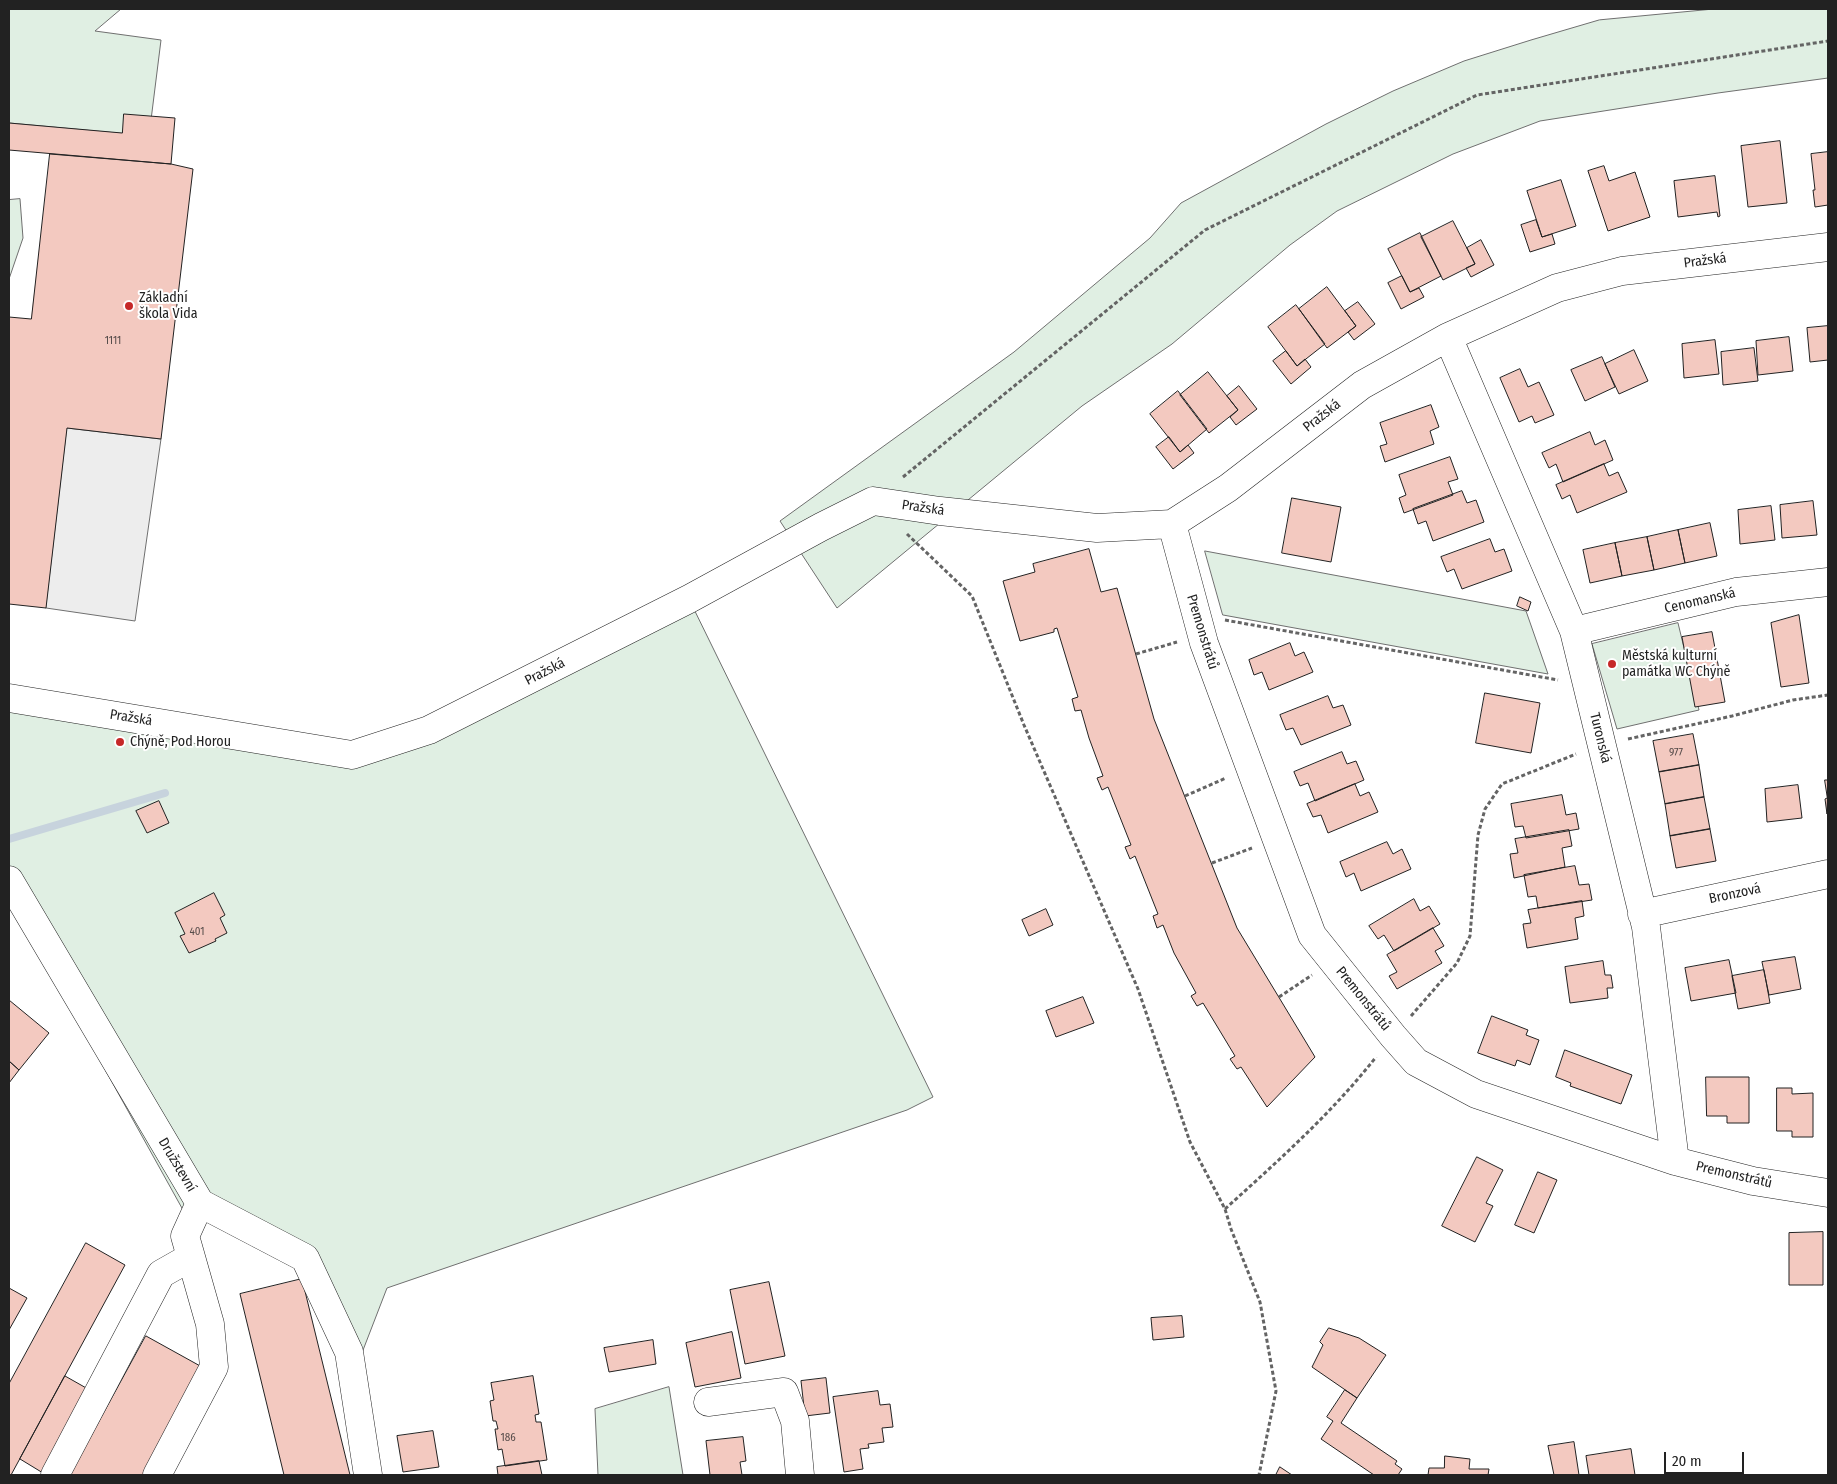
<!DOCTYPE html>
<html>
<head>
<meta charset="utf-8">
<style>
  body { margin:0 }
  #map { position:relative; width:1837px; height:1484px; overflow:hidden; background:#fff; font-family:"Fira Sans Condensed",sans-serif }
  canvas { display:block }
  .frame { position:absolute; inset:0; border:10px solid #222; pointer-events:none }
  .scale { position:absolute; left:1664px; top:1452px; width:80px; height:22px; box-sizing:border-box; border:2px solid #222; border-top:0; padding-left:6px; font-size:15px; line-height:18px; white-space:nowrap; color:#222; -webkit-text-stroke:4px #fff; paint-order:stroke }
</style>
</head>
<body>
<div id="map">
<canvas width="1837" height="1484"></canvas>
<div class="frame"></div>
<div class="scale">20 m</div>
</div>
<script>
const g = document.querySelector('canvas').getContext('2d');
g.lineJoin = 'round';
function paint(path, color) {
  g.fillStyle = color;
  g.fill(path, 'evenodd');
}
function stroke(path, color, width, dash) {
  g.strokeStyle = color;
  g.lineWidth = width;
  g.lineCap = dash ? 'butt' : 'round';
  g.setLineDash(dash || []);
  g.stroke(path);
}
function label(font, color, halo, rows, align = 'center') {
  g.font = font + ' "Fira Sans Condensed",sans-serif';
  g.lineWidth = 4;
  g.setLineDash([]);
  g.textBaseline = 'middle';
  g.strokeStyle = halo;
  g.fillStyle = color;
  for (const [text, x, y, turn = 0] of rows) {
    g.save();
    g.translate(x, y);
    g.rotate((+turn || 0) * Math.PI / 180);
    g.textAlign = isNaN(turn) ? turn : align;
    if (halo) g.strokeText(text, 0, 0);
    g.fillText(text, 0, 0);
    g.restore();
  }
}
const green = new Path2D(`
  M9 9H121L95 31 161 40 149 136 9 123Z
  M1714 9H1828V78L1718 93 1540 121 1453 154 1337 211 1290 245 1172 344 1082 406 837 608 780 521 1014 352 1150 238 1181 203 1326 124 1393 91 1464 61 1531 40 1599 20Z
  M20 199 23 238 9 279V200Z
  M1205 551 1526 611 1548 674 1223 615Z
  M689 599 933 1097 907 1110 387 1288 348 1389 303 1265 183 1210 11 900 9 902V698L352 755Z
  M1678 623 1699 710 1617 729 1592 644Z
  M669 1387 683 1475H598L595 1409Z`);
paint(green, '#e0efe3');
stroke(green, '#6f6f6f', 1);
const parking = new Path2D(`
  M67 428 161 439 135 621 46 608Z`);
paint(parking, '#ededed');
stroke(parking, '#6f6f6f', 1);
stroke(new Path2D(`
  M9 839 165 793`), '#c7d3dd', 8);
const building = new Path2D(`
  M124 114 175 118 171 164 9 150V123L122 133Z
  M1780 141 1787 203 1748 207 1741 146Z
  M1828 152V205L1815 207 1813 190H1815L1811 154Z
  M50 154 171 164 193 169 161 439 67 428 46 608 9 604V317L31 319Z
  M1604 166 1609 181 1635 172 1650 217 1608 231 1588 171Z
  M1715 176 1720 216 1718 217 1717 212 1678 217 1674 181Z
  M1561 180 1576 226 1542 237 1527 191Z
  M1536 220 1542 237 1552 234 1555 244 1530 252 1521 225Z
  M1453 221 1475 264 1443 280 1421 237Z
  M1420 233 1441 276 1410 292 1388 249Z
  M1481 240 1494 265 1471 277 1466 268 1475 264 1467 248Z
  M1402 276 1410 292 1419 288 1424 297 1401 309 1388 283Z
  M1327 287 1356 326 1327 348 1299 309Z
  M1358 302 1375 324 1354 340 1348 332 1356 326 1345 311Z
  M1296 305 1325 344 1297 366 1268 327Z
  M1828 326V360L1810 362 1807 328Z
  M1789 337 1793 371 1758 375 1756 341Z
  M1715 340 1719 374 1684 378 1682 344Z
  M1754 348 1758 381 1723 385 1721 352Z
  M1634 350 1648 381 1619 394 1605 364Z
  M1286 351 1297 366 1305 359 1311 367 1291 384 1273 361Z
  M1602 357 1615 387 1585 401 1571 370Z
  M1520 369 1528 387 1539 382 1554 415 1535 423 1532 416 1519 422 1500 378Z
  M1208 372 1238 410 1209 433 1180 395Z
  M1239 386 1257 409 1236 425 1230 417 1238 410 1227 396Z
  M1178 391 1207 429 1180 452 1150 414Z
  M1431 405 1439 427 1430 431 1434 444 1385 462 1380 446 1387 444 1380 423Z
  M1590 432 1595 445 1605 440 1613 460 1563 482 1556 464 1549 468 1542 453Z
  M1169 437 1180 452 1188 445 1194 453 1173 469 1156 447Z
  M1450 457 1458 479 1448 482 1453 495 1404 513 1399 498 1406 495 1399 475Z
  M1604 464 1609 476 1618 472 1627 492 1577 513 1570 495 1562 499 1556 485Z
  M1462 491 1467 503 1476 500 1484 522 1433 541 1426 521 1418 524 1413 509Z
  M1292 498 1341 507 1331 562 1282 553Z
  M1813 501 1817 535 1782 538 1780 505Z
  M1771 506 1775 540 1740 544 1738 510Z
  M1710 523 1717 556 1685 563 1678 530Z
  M1678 530 1685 563 1654 570 1647 537Z
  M1647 537 1654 570 1622 576 1615 543Z
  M1490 539 1495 552 1504 549 1512 571 1462 589 1454 569 1447 572 1441 557Z
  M1615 543 1622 576 1590 583 1583 550Z
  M1089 549 1101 592 1117 588 1154 719 1237 928 1315 1057 1267 1107 1241 1067 1237 1069 1230 1059 1235 1056 1203 1003 1197 1006 1191 996 1196 993 1174 953 1163 925 1157 928 1153 916 1158 914 1135 856 1130 859 1125 847 1131 845 1108 787 1102 790 1097 778 1103 776 1089 738 1081 710 1075 711 1072 699 1078 697 1057 628 1054 629V632L1020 641 1003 581 1035 572 1033 564Z
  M1520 597 1531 602 1528 611 1517 606Z
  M1799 615 1809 683 1781 687 1771 623Z
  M1712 632 1725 702 1695 707 1682 637Z
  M1290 643 1295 656 1304 652 1313 672 1269 690 1262 672 1254 675 1249 660Z
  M1485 693 1540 703 1531 753 1476 743Z
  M1328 696 1333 708 1343 705 1351 725 1301 745 1293 728 1286 730 1280 715Z
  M1693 734 1699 765 1659 772 1653 741Z
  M1342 752 1347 764 1356 761 1364 780 1315 801 1308 783 1300 786 1294 772Z
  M1699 765 1704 797 1665 804 1659 772Z
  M1825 780H1828L1827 814 1825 799 1827 798Z
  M1355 784 1360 796 1369 792 1378 812 1328 833 1321 815 1313 817 1307 804Z
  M1798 785 1802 818 1767 822 1765 789Z
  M1562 795 1566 815 1576 813 1579 829 1526 838 1523 826 1515 827 1511 804Z
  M1704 797 1710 829 1670 836 1665 804Z
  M159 801 169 823 147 833 136 811Z
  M1710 829 1716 861 1676 868 1670 836Z
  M1569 830 1572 846 1562 848 1565 867 1514 878 1510 854 1518 853 1515 839Z
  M1387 842 1393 854 1402 849 1411 869 1361 891 1354 873 1346 877 1340 862Z
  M1575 866 1579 885 1589 884 1592 900 1538 908 1536 896 1528 897 1524 875Z
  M214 893 225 915 220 918 227 933 215 939 216 941 189 953 180 936 185 934 175 913Z
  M1414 899 1420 911 1429 906 1440 924 1394 951 1384 935 1378 939 1369 926Z
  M1582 901 1584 916 1575 918 1578 939 1527 948 1523 924 1531 923 1528 910Z
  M1046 909 1053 925 1029 936 1022 920Z
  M1433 928 1444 946 1435 951 1442 963 1397 989 1389 976 1397 972 1387 955Z
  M1795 957 1801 989 1769 995 1762 962Z
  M1729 960 1736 993 1691 1001 1685 968Z
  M1603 961 1605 975H1611L1613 988H1607L1608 998 1570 1003 1565 967Z
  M1764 970 1770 1003 1738 1009 1732 976Z
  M1083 997 1094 1023 1056 1037 1046 1011Z
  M9 1000 49 1033 19 1070 9 1061Z
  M1492 1016 1528 1030 1526 1035 1539 1040 1530 1065 1517 1060 1515 1066 1478 1053Z
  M1565 1050 1632 1075 1621 1104 1570 1086 1571 1083 1556 1077Z
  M9 1061 19 1070 9 1083Z
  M1706 1077H1749V1123H1727V1116H1707Z
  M1777 1088H1792V1094L1813 1093V1137H1792V1131H1777Z
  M1477 1157 1503 1170 1486 1203 1493 1206 1475 1242 1442 1226Z
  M1538 1172 1557 1180 1534 1233 1515 1225Z
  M1823 1232V1285H1789V1233Z
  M86 1243 125 1265 11 1475H9V1384Z
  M302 1279 350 1475H284L240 1294Z
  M769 1282 785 1356 745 1364 730 1290Z
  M9 1288 27 1298 9 1330Z
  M1182 1316 1184 1337 1153 1340 1151 1318Z
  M1329 1328 1359 1338 1386 1355 1357 1398 1312 1367 1323 1345 1320 1342Z
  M732 1332 741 1378 695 1387 686 1343Z
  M146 1336 202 1367 143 1475H70Z
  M653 1340 656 1364 609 1372 604 1348Z
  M65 1376 88 1389 43 1473 20 1459Z
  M533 1376 539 1414 535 1415 536 1422H541L547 1460 505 1466 502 1449 498 1450 495 1429H498L496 1421H493L490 1401 494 1400 491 1383Z
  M826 1378 830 1413 805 1416 801 1381Z
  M1345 1390 1357 1398 1341 1423 1397 1461 1395 1464 1402 1469 1398 1475H1374L1321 1439 1333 1421 1327 1417Z
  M878 1391 880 1405 890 1404 893 1427 882 1428 884 1442 868 1444 869 1448 860 1449 863 1469 844 1472 833 1397Z
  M433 1431 439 1467 403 1472 397 1436Z
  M743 1437 746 1461 740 1462 742 1475H710L706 1441Z
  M1574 1442 1579 1475H1554L1548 1446Z
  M1631 1449 1635 1475H1589L1586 1456Z
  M1445 1456 1470 1459 1469 1469H1489L1488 1475H1428L1429 1468H1444Z
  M539 1461 542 1475H498L497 1467Z
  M1280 1467 1292 1475H1276Z`);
paint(building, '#f3c9c0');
stroke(building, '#222', 1);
const minor = new Path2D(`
  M1448 337 1574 631 1646 927 1675 1161
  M1172 524 1204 643 1312 935 1393 1036 1416 1062 1476 1094 1675 1161 1753 1181 1828 1193
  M1574 631 1736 592 1828 582
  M9 698 352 755 429 730 689 599 821 527 873 501 940 511 1097 528 1172 524 1228 488 1362 385 1448 337 1557 288 1622 271 1828 247
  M9 880 200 1203 305 1258 349 1352 368 1475
  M1642 914 1828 874
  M708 1402 784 1392 795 1421 800 1475
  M55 1475 161 1274 191 1257
  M157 1475 214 1367 210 1324 185 1236 200 1203`);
stroke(minor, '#222', 29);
stroke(new Path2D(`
  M903 477 1205 230 1477 95 1828 41
  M907 534 972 596 1024 725 1138 989 1190 1142 1225 1209 1231 1229 1260 1302 1276 1391 1259 1475
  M1225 620 1558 680
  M1136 654 1177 642
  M1628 739 1732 716 1793 700 1828 695
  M1185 796 1226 778
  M1212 863 1252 848
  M1279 997 1312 975
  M1411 1016 1457 963 1470 936 1478 835 1485 809 1502 784 1576 754
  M1225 1209C1278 1161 1332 1113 1376 1057`), '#646464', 3, [4, 2.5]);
stroke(minor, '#fff', 28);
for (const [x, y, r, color] of [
  [129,306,5,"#c62828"],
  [1612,664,5,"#c62828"],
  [120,742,5,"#c62828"]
]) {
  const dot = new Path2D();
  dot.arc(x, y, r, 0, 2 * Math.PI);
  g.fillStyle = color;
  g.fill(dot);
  stroke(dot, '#fff', 2);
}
label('11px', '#564c4a', null, [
  ["1111",113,341],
  ["977",1676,753],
  ["401",197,932],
  ["186",508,1438]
]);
label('14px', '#222', '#fff', [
  ["Pražská",1705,261,-7],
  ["Pražská",1322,416,-38],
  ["Pražská",923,508,8],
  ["Cenomanská",1700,601,-13],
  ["Premonstrátů",1202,632,73],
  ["Pražská",545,672,-27],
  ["Pražská",131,718,9],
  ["Turonská",1600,738,76],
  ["Bronzová",1735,894,-12],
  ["Premonstrátů",1363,999,51],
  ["Družstevní",177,1165,59],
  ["Premonstrátů",1734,1175,13]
]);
label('14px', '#222', '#fff', [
  ["Základní",139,298],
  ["škola Vida",139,314],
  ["Městská kulturní",1622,656],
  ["památka WC Chýně",1622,672],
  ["Chýně, Pod Horou",130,742]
], 'left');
</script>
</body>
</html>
